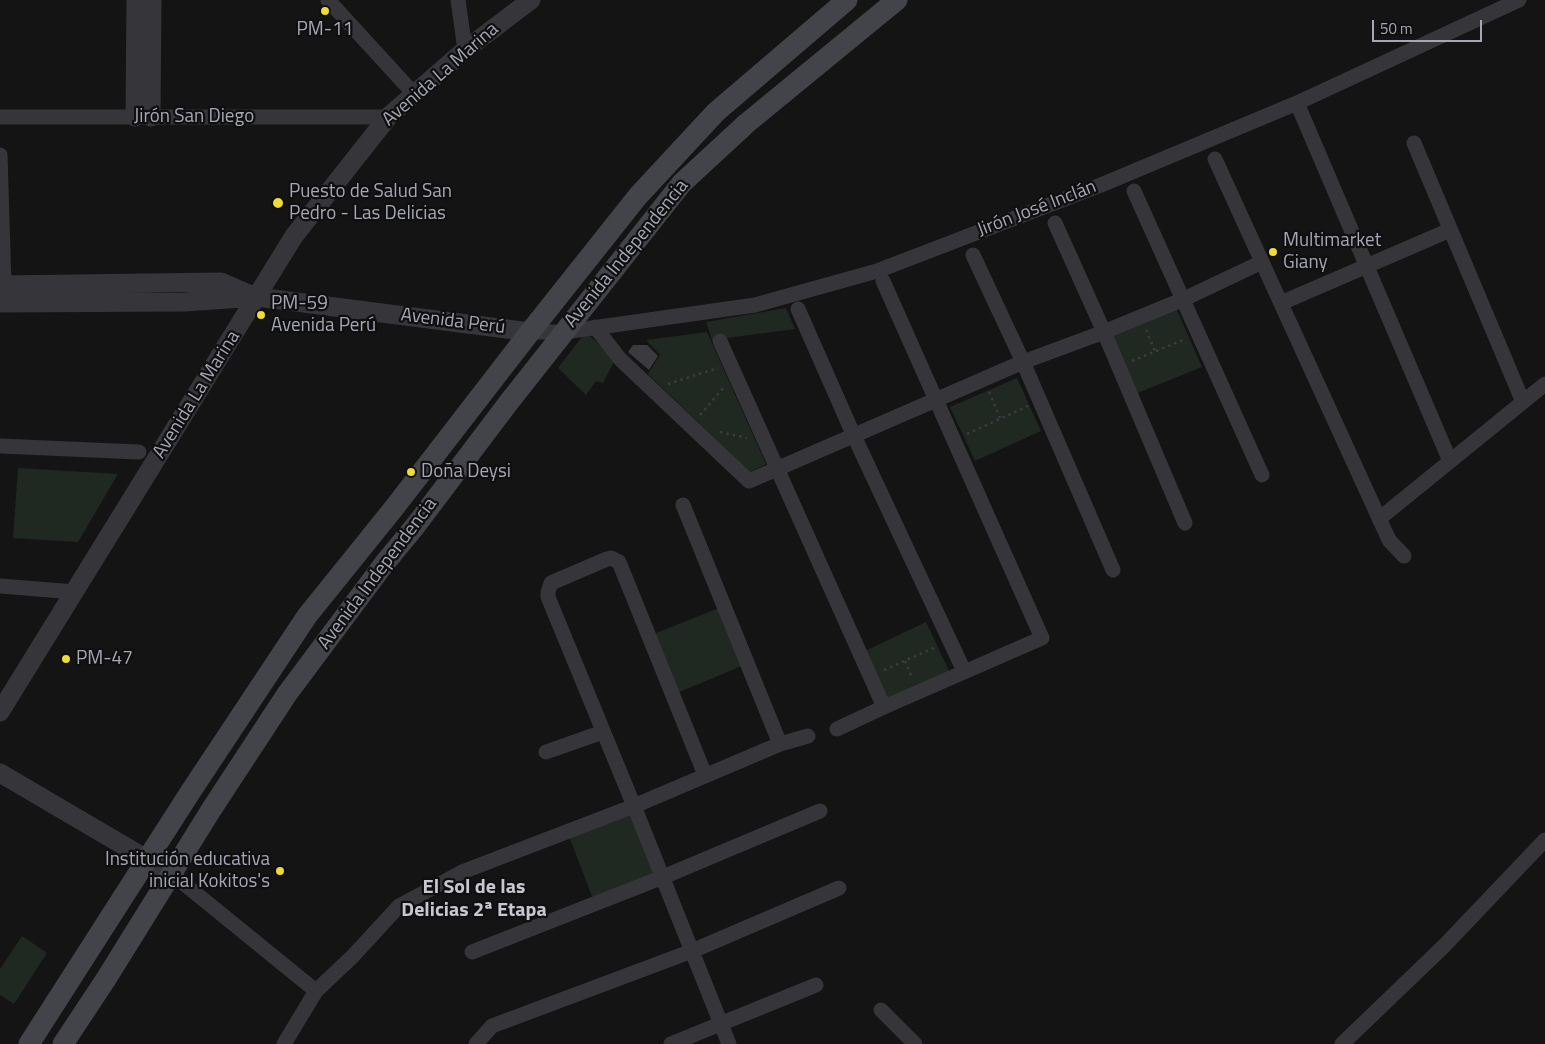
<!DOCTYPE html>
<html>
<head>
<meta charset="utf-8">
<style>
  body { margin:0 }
  #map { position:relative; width:1545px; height:1044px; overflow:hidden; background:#141415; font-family:"Titillium Web",sans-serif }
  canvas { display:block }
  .scale { position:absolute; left:1372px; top:20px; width:110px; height:22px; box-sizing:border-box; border:2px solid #a6a7b5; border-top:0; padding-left:6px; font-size:15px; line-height:18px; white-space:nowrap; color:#a6a7b5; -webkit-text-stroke:4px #0f0f10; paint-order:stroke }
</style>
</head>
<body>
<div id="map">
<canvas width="1545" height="1044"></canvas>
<div class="scale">50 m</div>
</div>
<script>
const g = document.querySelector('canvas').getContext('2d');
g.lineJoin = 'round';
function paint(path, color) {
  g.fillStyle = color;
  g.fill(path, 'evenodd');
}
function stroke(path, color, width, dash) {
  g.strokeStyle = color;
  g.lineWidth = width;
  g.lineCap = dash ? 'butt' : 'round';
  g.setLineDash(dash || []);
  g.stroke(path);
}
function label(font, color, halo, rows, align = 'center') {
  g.font = font + ' "Titillium Web",sans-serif';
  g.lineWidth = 4.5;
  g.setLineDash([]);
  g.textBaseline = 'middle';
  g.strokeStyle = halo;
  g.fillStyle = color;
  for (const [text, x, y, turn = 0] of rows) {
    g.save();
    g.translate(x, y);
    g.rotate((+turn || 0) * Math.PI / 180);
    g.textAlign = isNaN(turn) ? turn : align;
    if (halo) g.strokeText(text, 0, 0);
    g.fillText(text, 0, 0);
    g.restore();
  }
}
paint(new Path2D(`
  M786 308 795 329 712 340 706 322Z
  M1177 310 1202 367 1135 394 1111 337Z
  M707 332 766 464 750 472 648 374 660 355 646 340Z
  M588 334 615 360 603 383 596 381 586 395 558 368 581 338Z
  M1017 378 1041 431 975 461 950 407Z
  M18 468 118 474 78 542 13 538Z
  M719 608 742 666 677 693 654 634Z
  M926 622 950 673 885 701 865 651Z
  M631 811 654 875 593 899 569 836Z
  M22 936 47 953 14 1004 0 995V969Z`), '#202822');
paint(new Path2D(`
  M633 345H647L658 356 649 370 628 352Z`), '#3b3b3f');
stroke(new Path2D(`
  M1146 330 1155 351
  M1132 361 1185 339
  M668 384 718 368
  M989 392 1000 418
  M700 415 724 387
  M720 432 747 438
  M967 434 1028 406
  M905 661 912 678
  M884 670 936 647`), '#3b3b41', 2.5, [2.5, 4]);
stroke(new Path2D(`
  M328 0 414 94
  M458 0 465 50
  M1297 103 1450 461
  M0 117H388
  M1414 143 1523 402
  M0 155 4 285
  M1215 159 1389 540 1404 556
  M1134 191 1262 475
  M1055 223 1104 332 1185 523
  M973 255 1023 362 1113 570
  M1281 303 1450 230
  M798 309 854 436 964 671
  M595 327 620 359 749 481 1023 362 1104 332 1184 299 1262 262
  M530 332H564L755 305 877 271 1101 185 1297 103 1519 0
  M720 341 884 707
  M0 446 139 452
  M683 505 780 744
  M1379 519 1545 384
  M0 586 75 592
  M837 729 884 707 1042 638 883 281
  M546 752 603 732
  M705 775 619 562 611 558 607 559 551 583 548 592V597L634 806 729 1044
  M172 874 316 991
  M472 952 663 877 820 811
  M881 1010 915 1044
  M284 1044 316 991 353 956 399 906 462 872 634 806 780 744 808 736
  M476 1044 492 1026 692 951 839 888
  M671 1044 816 985
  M1342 1044 1444 946 1545 840`), '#35353a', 15);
stroke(new Path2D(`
  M135 117 136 0
  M151 117 152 0
  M0 285 221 282 253 296
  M0 303 185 302 257 297 530 332
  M0 712 294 236 388 117 465 50 531 0
  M0 773 172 874`), '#35353a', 19);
stroke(new Path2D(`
  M29 1044 191 791 307 616 394 508 530 332 638 196 716 112 847 0
  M63 1044 106 979 211 810 287 694 384 564 416 525 509 402 682 183 747 123 897 0`), '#43434a', 21);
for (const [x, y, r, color] of [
  [325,11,5,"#eedb33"],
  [278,203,6,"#eedb33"],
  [1273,252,5,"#eedb33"],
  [261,315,5,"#eedb33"],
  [411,472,5,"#eedb33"],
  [66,659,5,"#eedb33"],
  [280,871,5,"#eedb33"]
]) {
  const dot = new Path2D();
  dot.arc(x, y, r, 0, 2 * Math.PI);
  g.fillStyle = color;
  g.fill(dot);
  stroke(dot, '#0f0f10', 2);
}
label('19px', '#a6a7b5', '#0f0f10', [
  ["PM-11",325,30,"center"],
  ["Puesto de Salud San",289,192],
  ["Pedro - Las Delicias",289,214],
  ["Multimarket",1283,241],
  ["Giany",1283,263],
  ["PM-59",271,304],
  ["Avenida Perú",271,326],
  ["Doña Deysi",421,472],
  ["PM-47",76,659],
  ["Institución educativa",270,860,"right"],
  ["inicial Kokitos's",270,882,"right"]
], 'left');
label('19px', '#a6a7b5', '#0f0f10', [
  ["Avenida La Marina",441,75,-41],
  ["Jirón San Diego",194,117],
  ["Jirón José Inclán",1037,209,-21],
  ["Avenida Independencia",627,254,-51],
  ["Avenida Perú",453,322,7],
  ["Avenida La Marina",197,395,-58],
  ["Avenida Independencia",378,574,-53]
]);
label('bold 20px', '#c7c7d2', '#0f0f10', [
  ["El Sol de las",474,888],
  ["Delicias 2ª Etapa",474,911]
]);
</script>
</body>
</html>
